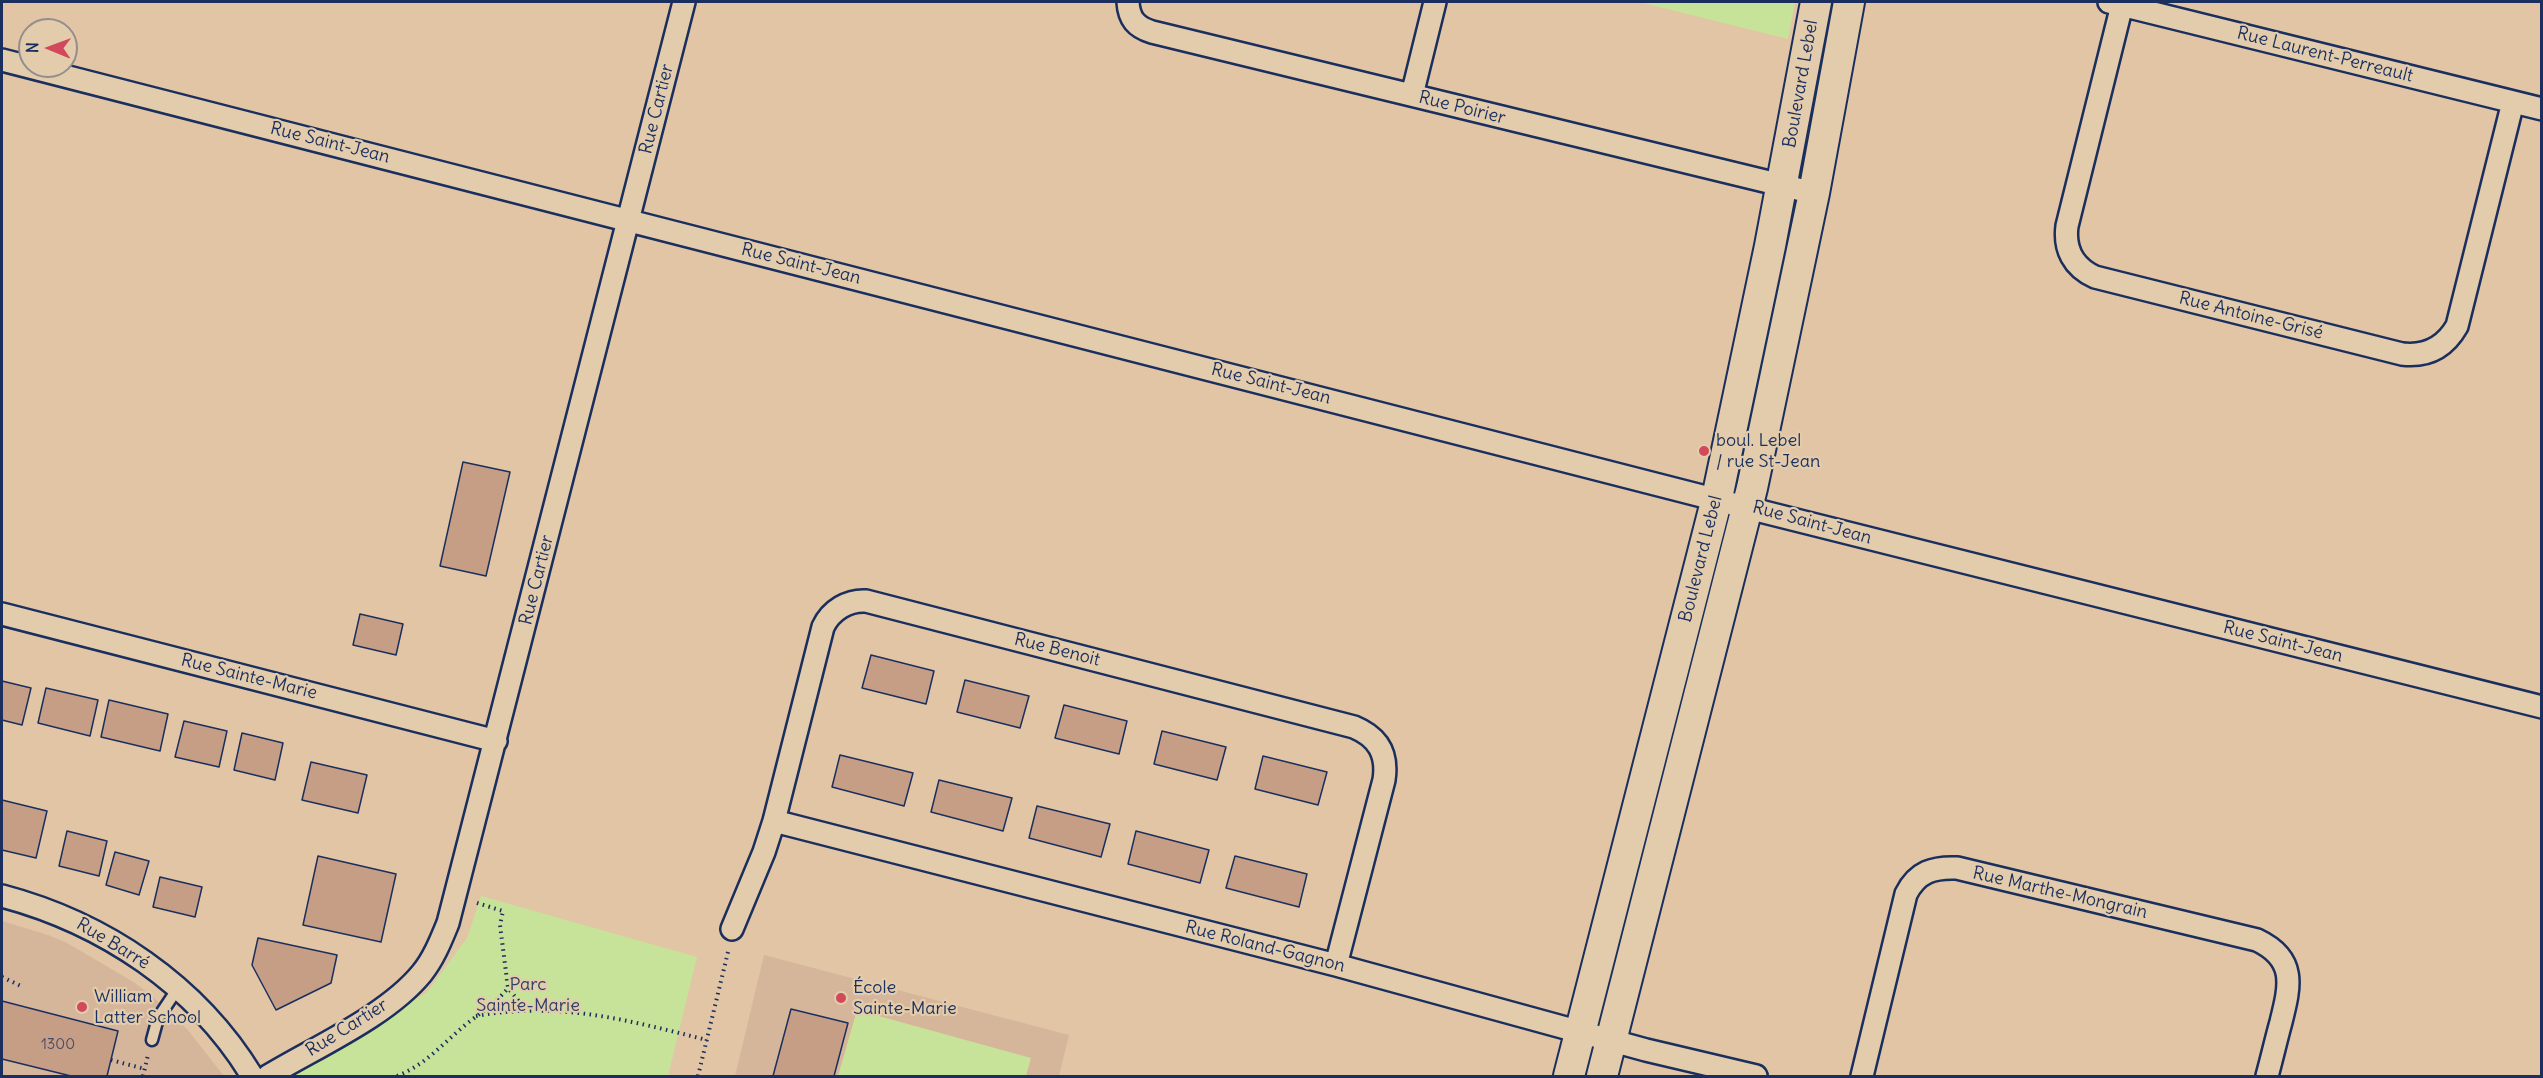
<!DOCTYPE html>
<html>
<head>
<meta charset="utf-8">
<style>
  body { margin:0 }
  #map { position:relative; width:2543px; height:1078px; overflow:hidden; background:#e1c5a5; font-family:Delius,sans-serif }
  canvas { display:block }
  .frame { position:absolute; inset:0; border:3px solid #1b2f5e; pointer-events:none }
  .north { position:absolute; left:18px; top:18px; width:60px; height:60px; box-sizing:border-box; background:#e3ccac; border:2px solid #938d8d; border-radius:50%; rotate:271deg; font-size:16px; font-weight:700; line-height:24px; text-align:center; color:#1b2f5e }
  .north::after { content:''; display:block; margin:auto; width:21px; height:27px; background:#d1495b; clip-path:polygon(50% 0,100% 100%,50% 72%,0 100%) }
</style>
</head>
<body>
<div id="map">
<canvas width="2543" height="1078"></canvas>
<div class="frame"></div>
<div class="north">N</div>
</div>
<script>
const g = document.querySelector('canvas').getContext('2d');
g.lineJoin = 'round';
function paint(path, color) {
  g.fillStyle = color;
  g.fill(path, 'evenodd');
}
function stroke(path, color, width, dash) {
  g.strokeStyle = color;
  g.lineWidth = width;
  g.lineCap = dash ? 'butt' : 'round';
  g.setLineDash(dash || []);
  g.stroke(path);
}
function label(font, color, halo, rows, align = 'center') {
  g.font = font + ' Delius,sans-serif';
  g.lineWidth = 4.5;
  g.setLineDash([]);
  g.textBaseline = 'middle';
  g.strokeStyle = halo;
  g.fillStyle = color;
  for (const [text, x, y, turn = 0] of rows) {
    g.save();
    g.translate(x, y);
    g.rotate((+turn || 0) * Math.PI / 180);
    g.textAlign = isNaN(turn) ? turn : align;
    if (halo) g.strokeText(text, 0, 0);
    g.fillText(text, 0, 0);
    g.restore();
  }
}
paint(new Path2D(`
  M2 921 48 935 67 943 132 981 151 995 187 1029 224 1076H2Z
  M764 955 1069 1035 1059 1076H735Z`), '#d5b69b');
paint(new Path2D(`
  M1639 2H1795L1788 39Z
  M481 896 697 957 668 1076H294L427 992 467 938Z
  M857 1010 1031 1058 1026 1076H838Z`), '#c7e399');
const building = new Path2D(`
  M463 462 510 472 486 576 440 566Z
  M360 614 403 624 396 655 353 645Z
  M871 655 934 671 926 704 862 688Z
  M965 680 1029 696 1020 728 957 712Z
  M2 681 31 688 22 725 2 720Z
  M46 688 98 700 90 736 38 723Z
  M109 700 168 714 160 751 101 737Z
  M1064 705 1127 721 1119 754 1055 738Z
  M184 721 227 731 219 767 175 757Z
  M1162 731 1226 747 1217 780 1154 764Z
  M242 733 283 743 275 780 234 770Z
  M840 755 913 773 904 806 832 787Z
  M1263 756 1327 772 1318 805 1255 789Z
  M311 762 367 775 358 813 302 800Z
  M939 780 1012 798 1003 831 931 812Z
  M2 800 47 811 36 858 2 850Z
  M1037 806 1110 824 1101 857 1029 838Z
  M67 831 107 841 99 876 59 866Z
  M1136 831 1209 850 1200 883 1128 864Z
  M115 852 149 861 139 895 106 885Z
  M318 856 396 874 381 942 303 925Z
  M1235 856 1307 874 1299 907 1226 888Z
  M160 877 202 887 195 917 153 907Z
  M258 938 337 955 331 983 276 1010 252 965Z
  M2 1001 118 1031 107 1076H71L2 1059Z
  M791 1009 848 1023 834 1076H773Z`);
paint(building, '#c69e86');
stroke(building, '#1b2f5e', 1.5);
const lane = new Path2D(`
  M152 1040 158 1018 178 988`);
const street = new Path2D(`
  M1128 2C1129 19 1136 27 1152 32L1814 193
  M2109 2 2542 109
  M2122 5 2067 226C2064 249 2073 267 2095 277L2402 354C2427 357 2445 347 2457 326L2513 102
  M2 60 1768 513 2542 707
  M1412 95 1435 2
  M2 614 496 741
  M774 821 1336 965 1646 1050 1756 1076
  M2 896C104 923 197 985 252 1076
  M732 929 764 852 774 821 823 627C831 610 848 600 866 601L1354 727C1378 737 1388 754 1384 780L1336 965
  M268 1076C316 1047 387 1016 422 973 434 958 441 940 448 923L684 2
  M1862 1076 1906 894C1917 872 1933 867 1957 868L2257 940C2297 959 2290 986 2281 1022 2276 1040 2272 1058 2267 1076`);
const secondary = new Path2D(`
  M1569 1076 1717 498 1770 246 1816 2
  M1602 1076 1752 488 1814 193 1849 2`);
stroke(lane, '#1b2f5e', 15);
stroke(street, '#1b2f5e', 26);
stroke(secondary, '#1b2f5e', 34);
stroke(new Path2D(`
  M477 903 503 911 500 925 508 988 526 1010
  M2 977 23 987
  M476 1016C560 1001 627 1020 707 1040
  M111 1060 145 1069
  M143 1076 148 1055
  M397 1076C426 1065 445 1041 469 1022 483 1011 497 1002 508 988
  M698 1076 729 948`), '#1b2f5e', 4, [1.5, 4.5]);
stroke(lane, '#e3ccac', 10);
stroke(street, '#e3ccac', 21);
stroke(secondary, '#e3ccac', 30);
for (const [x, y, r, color] of [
  [1704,451,6,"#d1495b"],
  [841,998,6,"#d1495b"],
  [82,1007,6,"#d1495b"]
]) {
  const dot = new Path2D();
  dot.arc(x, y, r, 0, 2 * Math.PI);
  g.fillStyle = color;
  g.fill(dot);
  stroke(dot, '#e3ccac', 2);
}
label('15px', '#464b68', null, [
  ["1300",58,1045]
]);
label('18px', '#1b2f5e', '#e3ccac', [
  ["Rue Laurent-Perreault",2325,55,14],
  ["Boulevard Lebel",1801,84,-80],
  ["Rue Poirier",1462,108,14],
  ["Rue Cartier",657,109,-76],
  ["Rue Saint-Jean",330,143,14],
  ["Rue Saint-Jean",801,264,14],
  ["Rue Antoine-Grisé",2251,316,14],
  ["Rue Saint-Jean",1271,384,14],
  ["Rue Saint-Jean",1812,523,15],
  ["Boulevard Lebel",1701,559,-76],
  ["Rue Cartier",537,580,-76],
  ["Rue Saint-Jean",2283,642,14],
  ["Rue Benoit",1057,650,14],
  ["Rue Sainte-Marie",249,677,14],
  ["Rue Marthe-Mongrain",2060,893,13],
  ["Rue Barré",113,944,31],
  ["Rue Roland-Gagnon",1265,947,14],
  ["Rue Cartier",347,1028,-32]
]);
label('18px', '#1b2f5e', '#e3ccac', [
  ["boul. Lebel",1716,441],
  ["/ rue St-Jean",1716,462],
  ["École",853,988],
  ["Sainte-Marie",853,1009],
  ["William",94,997],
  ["Latter School",94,1018]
], 'left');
label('18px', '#2c4164', '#e3ccac', [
  ["Parc",528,985],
  ["Sainte-Marie",528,1006]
]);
</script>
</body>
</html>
